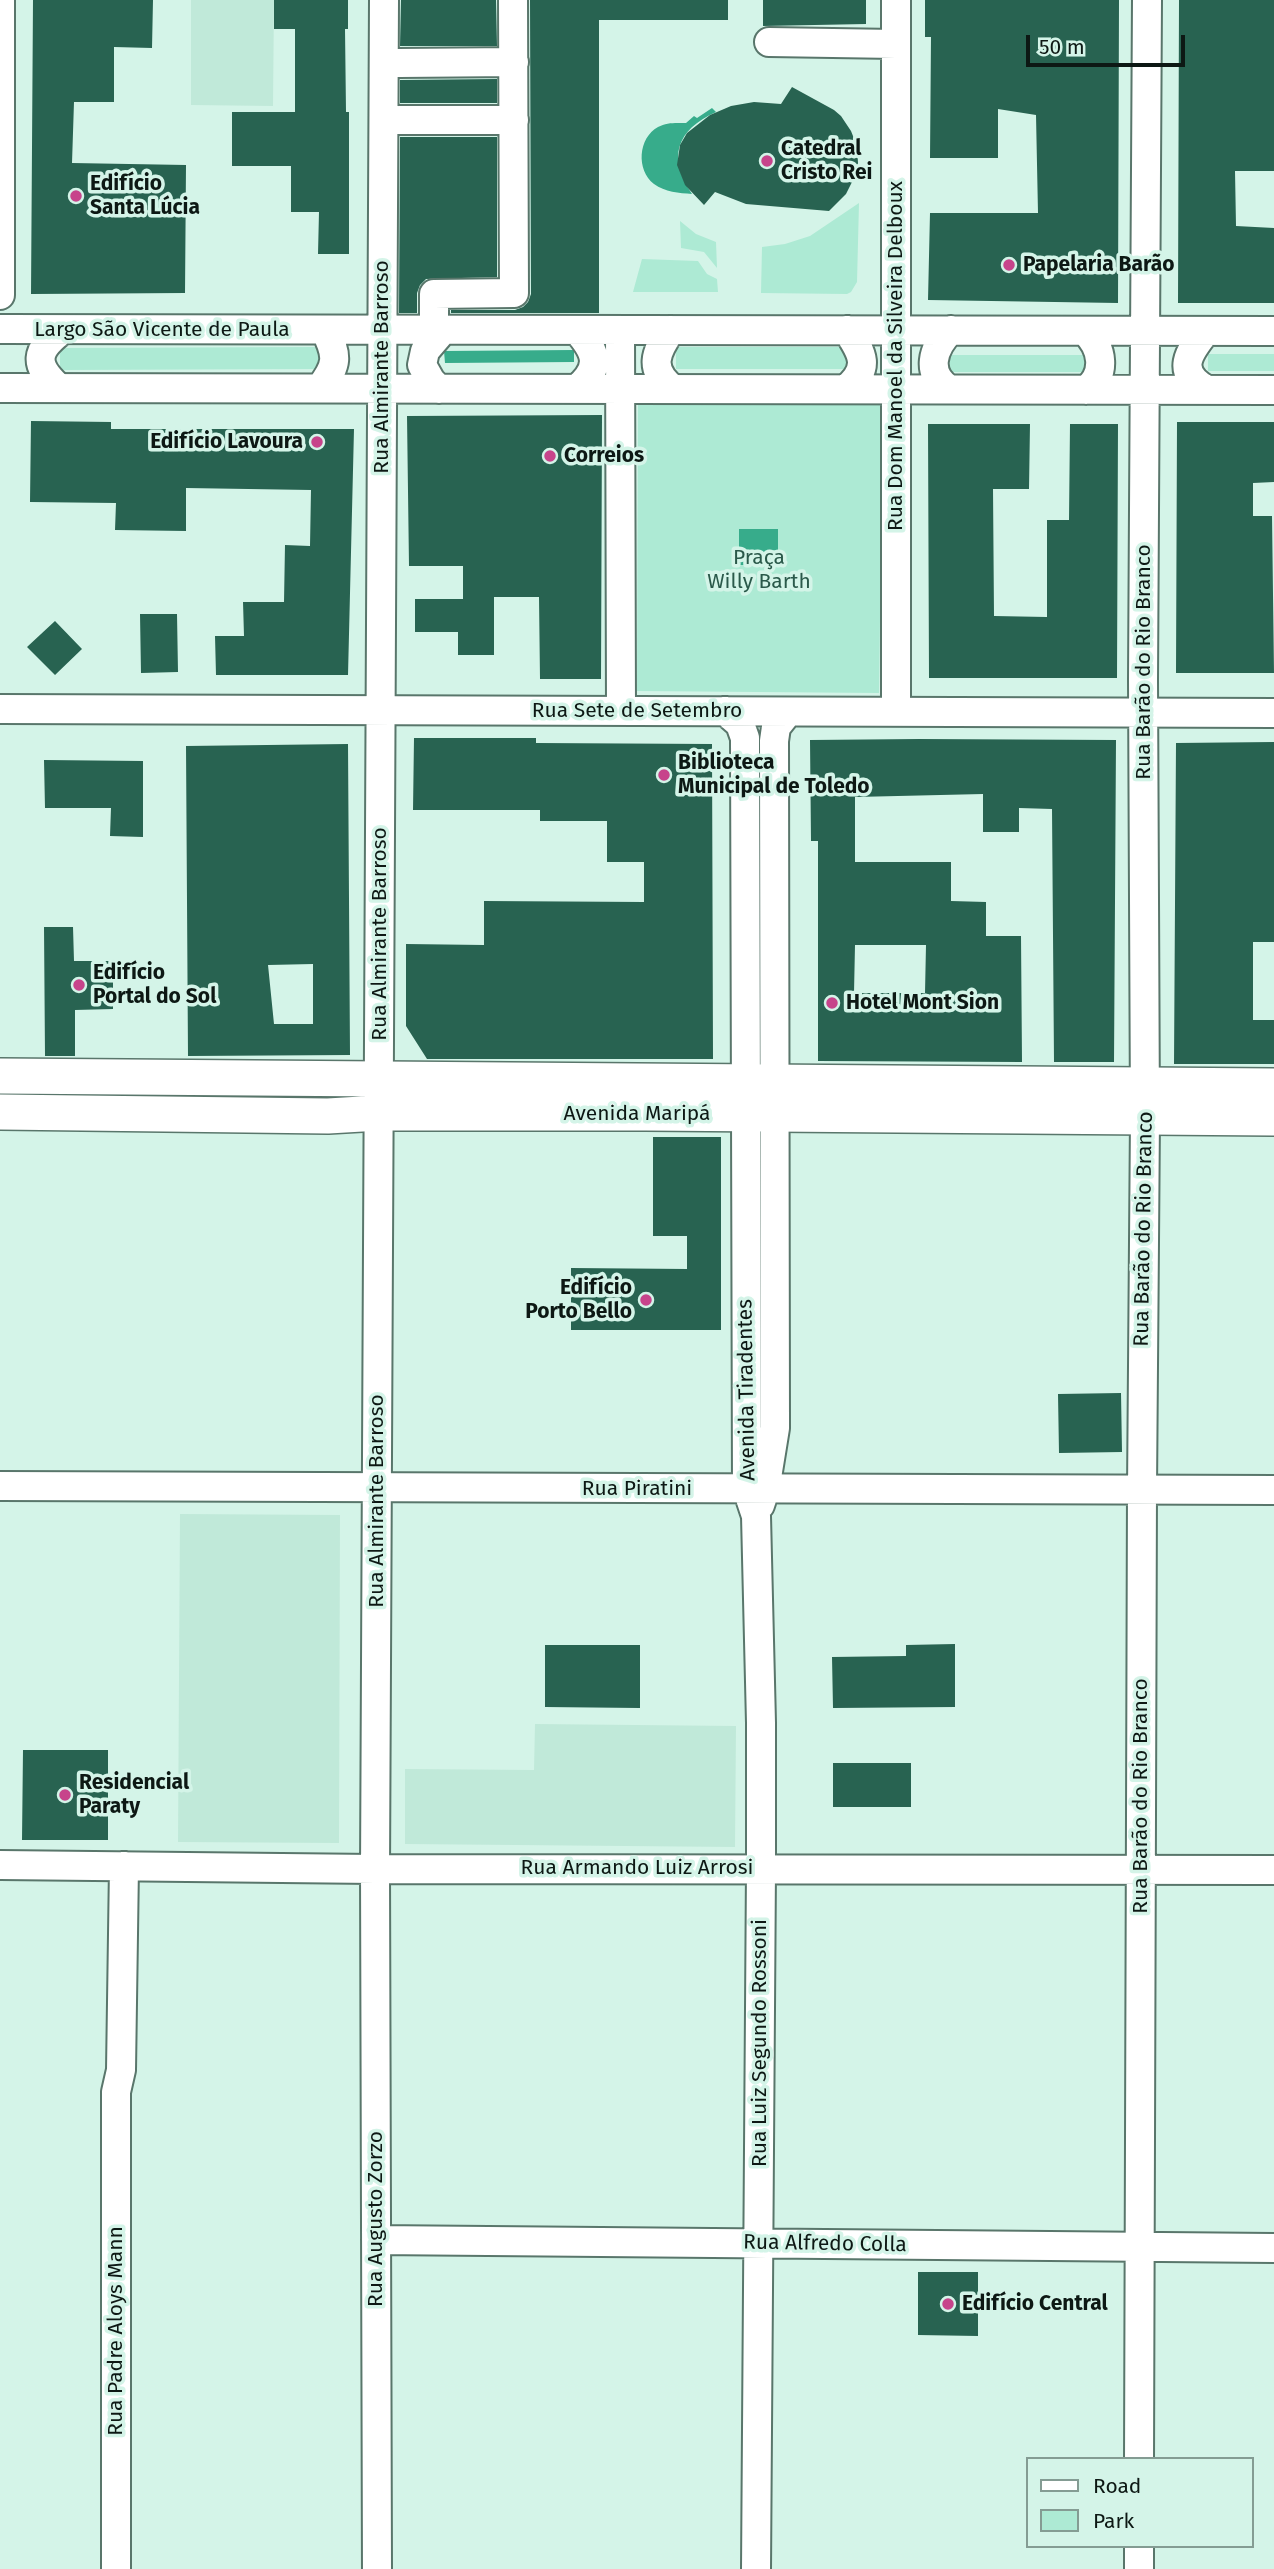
<!DOCTYPE html>
<html>
<head>
<meta charset="utf-8">
<style>
  body { margin:0 }
  #map { position:relative; width:1274px; height:2569px; overflow:hidden; background:#d4f4e8; font-family:"Fira Sans",sans-serif }
  canvas { display:block }
  .legend { position:absolute; left:1026px; top:2457px; width:228px; height:91px; box-sizing:border-box; background:#d4f4e8; border:2px solid #849c93; margin:0; padding:9px 12px; list-style:none; font-size:21px; color:#0d1814 }
  .legend li { display:flex; align-items:center; gap:14px; height:35px }
  .legend b { width:35px; border:2px solid #849c93 }
  .scale { position:absolute; left:1026px; top:35px; width:159px; height:32px; box-sizing:border-box; border:4px solid #0d1814; border-top:0; padding-left:9px; font-size:21px; line-height:24px; white-space:nowrap; color:#0d1814; -webkit-text-stroke:5px #d4f4e8; paint-order:stroke }
</style>
</head>
<body>
<div id="map">
<canvas width="1274" height="2569"></canvas>
<ul class="legend">
<li><b style="height:9px;background:#fff"></b>Road</li>
<li><b style="height:19px;background:#adead4"></b>Park</li>
</ul>
<div class="scale">50 m</div>
</div>
<script>
const g = document.querySelector('canvas').getContext('2d');
g.lineJoin = 'round';
function paint(path, color) {
  g.fillStyle = color;
  g.fill(path, 'evenodd');
}
function stroke(path, color, width, dash) {
  g.strokeStyle = color;
  g.lineWidth = width;
  g.lineCap = dash ? 'butt' : 'round';
  g.setLineDash(dash || []);
  g.stroke(path);
}
function label(font, color, halo, rows, align = 'center') {
  g.font = font + ' "Fira Sans",sans-serif';
  g.lineWidth = 7;
  g.setLineDash([]);
  g.textBaseline = 'middle';
  g.strokeStyle = halo;
  g.fillStyle = color;
  for (const [text, x, y, turn = 0] of rows) {
    g.save();
    g.translate(x, y);
    g.rotate((+turn || 0) * Math.PI / 180);
    g.textAlign = isNaN(turn) ? turn : align;
    if (halo) g.strokeText(text, 0, 0);
    g.fillText(text, 0, 0);
    g.restore();
  }
}
paint(new Path2D(`
  M191 0H274L273 106 191 105Z
  M180 1514 340 1515 339 1843 178 1842Z
  M535 1724 736 1726 735 1847 405 1844V1769L534 1770Z`), '#c0e9d9');
paint(new Path2D(`
  M859 203 857 282 851 292 847 294 761 293 762 247 785 244 810 236Z
  M680 221 696 234 716 242 717 268 704 252 681 248Z
  M642 259 698 261 707 274 717 279 718 292H633Z
  M319 347V369L60 370V348Z
  M676 347H847V369H676Z
  M1208 354H1274V371H1208Z
  M950 355H1090V372H950Z
  M883 399 879 693 637 691 638 400Z`), '#adead4');
paint(new Path2D(`
  M712 108 716 112C676 130 667 158 692 194 679 193 665 192 654 184 636 170 638 138 658 127 667 122 676 123 686 123L694 116 697 118Z
  M574 350V362L445 363 444 351Z
  M739 529H778V565H739Z`), '#37ac8b');
paint(new Path2D(`
  M33 0H153L152 48 114 47V102H74L72 163 186 165 185 293 31 294Z
  M274 0H348V29H345L346 112H349V254H318L319 212H291V166H232V112H295V29H274Z
  M401 0H496L497 46H400Z
  M530 0H728V20H599V313H451V310H515L523 307 528 302 531 294Z
  M763 0H866V24L763 26Z
  M925 0H1119L1118 303 928 300 930 213H1038L1036 115 998 109V158H930L931 37H925Z
  M1179 0H1274V171H1235L1236 226 1274 228V303H1178Z
  M497 79V103H400V80Z
  M792 87 834 110 841 116 851 131 857 146 858 163 856 174 846 194 829 211 746 204 715 192 704 205 685 185 677 165 680 145 687 133 710 115 731 106 754 102 781 104Z
  M400 137H497V277L426 279 420 285 417 293V313H399Z
  M602 415 601 679H540L539 597H494V655H458V632H415V599H463V566H409L407 416Z
  M31 421 111 422V429H354L348 675H216L215 636H244L243 602H284L285 545 310 546 311 490 186 488V531L115 530 116 503 30 502Z
  M1177 422H1274V482L1253 483V516H1272L1274 673H1176Z
  M928 424H1030L1029 489H993L994 616 1047 617V520H1069L1070 424H1118L1117 678H929Z
  M140 614H177L178 672 141 673Z
  M55 621 82 649 55 675 27 647Z
  M414 738H536V743L712 744 713 1059H427L406 1026V944L484 945V901L644 902V862H607V821H540V810H413Z
  M919 739 1116 740 1114 1062H1054L1052 809 1019 808V832H983V794L855 797V862H951V901L986 902V936H1021L1022 1062 818 1061V841H811L810 740ZM855 945H926L925 993H854Z
  M1274 742V942H1253V1020H1274V1064H1174L1176 743Z
  M348 744 350 1055 188 1056 186 746ZM313 964V1024H274L268 965Z
  M44 760 143 761V837L110 836 111 808H45Z
  M44 927H73L74 961H113V1009L75 1010V1056H45Z
  M653 1137H721V1330H571V1268L687 1269V1236H653Z
  M1121 1393 1122 1452 1059 1453 1058 1394Z
  M955 1644V1707L833 1708 832 1657 906 1656V1645Z
  M545 1645H640V1708L545 1707Z
  M23 1750H108V1840H22Z
  M833 1763H911V1807H833Z
  M918 2272H978V2336L918 2335Z`), '#286351');
const minor = new Path2D(`
  M896 0V712
  M769 42 896 44
  M399 63 514 62
  M399 120H514
  M0 295V0
  M434 315V294L514 293 513 0
  M0 329 1274 331
  M577 330C597 353 602 367 577 389
  M620 330 621 711
  M671 330C655 353 648 369 673 389
  M1085 331C1103 348 1107 374 1086 390
  M1206 331C1189 352 1174 372 1207 390
  M0 388 1274 390
  M59 388C33 364 35 351 62 330
  M320 388C338 365 338 356 325 330
  M439 389 431 381 422 365 425 351 443 330
  M846 389C871 368 863 354 847 330
  M949 389C925 374 932 348 951 330
  M0 709 1274 713
  M725 711 740 724 745 738 747 1489 756 1516 761 1723V1868L756 2569
  M0 1486 1274 1490
  M760 1505 765 1490 775 1428 774 741 776 727 788 712
  M0 1865 375 1869 1274 1870
  M376 2240 1274 2248
  M1139 2459 1142 1490 1145 1117 1143 680 1147 0
  M116 2569V2092L121 2070 124 1866
  M377 2569 375 1869 384 0
  M1139 2569V2546`);
const major = new Path2D(`
  M0 1076 1274 1086
  M0 1112 328 1116 379 1113H646L1274 1118`);
stroke(minor, '#59766b', 32);
stroke(major, '#59766b', 38);
stroke(minor, '#fff', 28);
stroke(major, '#fff', 35);
for (const [x, y, r, color] of [
  [767,161,7,"#c7448b"],
  [76,196,7,"#c7448b"],
  [1009,265,7,"#c7448b"],
  [317,442,7,"#c7448b"],
  [550,456,7,"#c7448b"],
  [664,775,7,"#c7448b"],
  [79,985,7,"#c7448b"],
  [832,1003,7,"#c7448b"],
  [646,1300,7,"#c7448b"],
  [65,1795,7,"#c7448b"],
  [948,2304,7,"#c7448b"]
]) {
  const dot = new Path2D();
  dot.arc(x, y, r, 0, 2 * Math.PI);
  g.fillStyle = color;
  g.fill(dot);
  stroke(dot, '#d4f4e8', 2.5);
}
label('bold 21px', '#0d1814', '#d4f4e8', [
  ["Catedral",781,149],
  ["Cristo Rei",781,173],
  ["Edifício",90,184],
  ["Santa Lúcia",90,208],
  ["Papelaria Barão",1023,265],
  ["Edifício Lavoura",303,442,"right"],
  ["Correios",564,456],
  ["Biblioteca",678,763],
  ["Municipal de Toledo",678,787],
  ["Edifício",93,973],
  ["Portal do Sol",93,997],
  ["Hotel Mont Sion",846,1003],
  ["Edifício",632,1288,"right"],
  ["Porto Bello",632,1312,"right"],
  ["Residencial",79,1783],
  ["Paraty",79,1807],
  ["Edifício Central",962,2304]
], 'left');
label('21px', '#0d1814', '#d4f4e8', [
  ["Largo São Vicente de Paula",162,330],
  ["Rua Dom Manoel da Silveira Delboux",896,356,-90],
  ["Rua Almirante Barroso",382,367,-90],
  ["Rua Barão do Rio Branco",1144,662,-90],
  ["Rua Sete de Setembro",637,711],
  ["Rua Almirante Barroso",380,934,-90],
  ["Avenida Maripá",637,1114],
  ["Rua Barão do Rio Branco",1144,1229,-89],
  ["Avenida Tiradentes",747,1390,-91],
  ["Rua Piratini",637,1489],
  ["Rua Almirante Barroso",377,1501,-90],
  ["Rua Barão do Rio Branco",1141,1796,-90],
  ["Rua Armando Luiz Arrosi",637,1868],
  ["Rua Luiz Segundo Rossoni",760,2043,-90],
  ["Rua Augusto Zorzo",376,2219,-90],
  ["Rua Alfredo Colla",825,2244,1],
  ["Rua Padre Aloys Mann",116,2331,-90]
]);
label('21px', '#2a594a', '#d4f4e8', [
  ["Praça",759,558],
  ["Willy Barth",759,582]
]);
</script>
</body>
</html>
